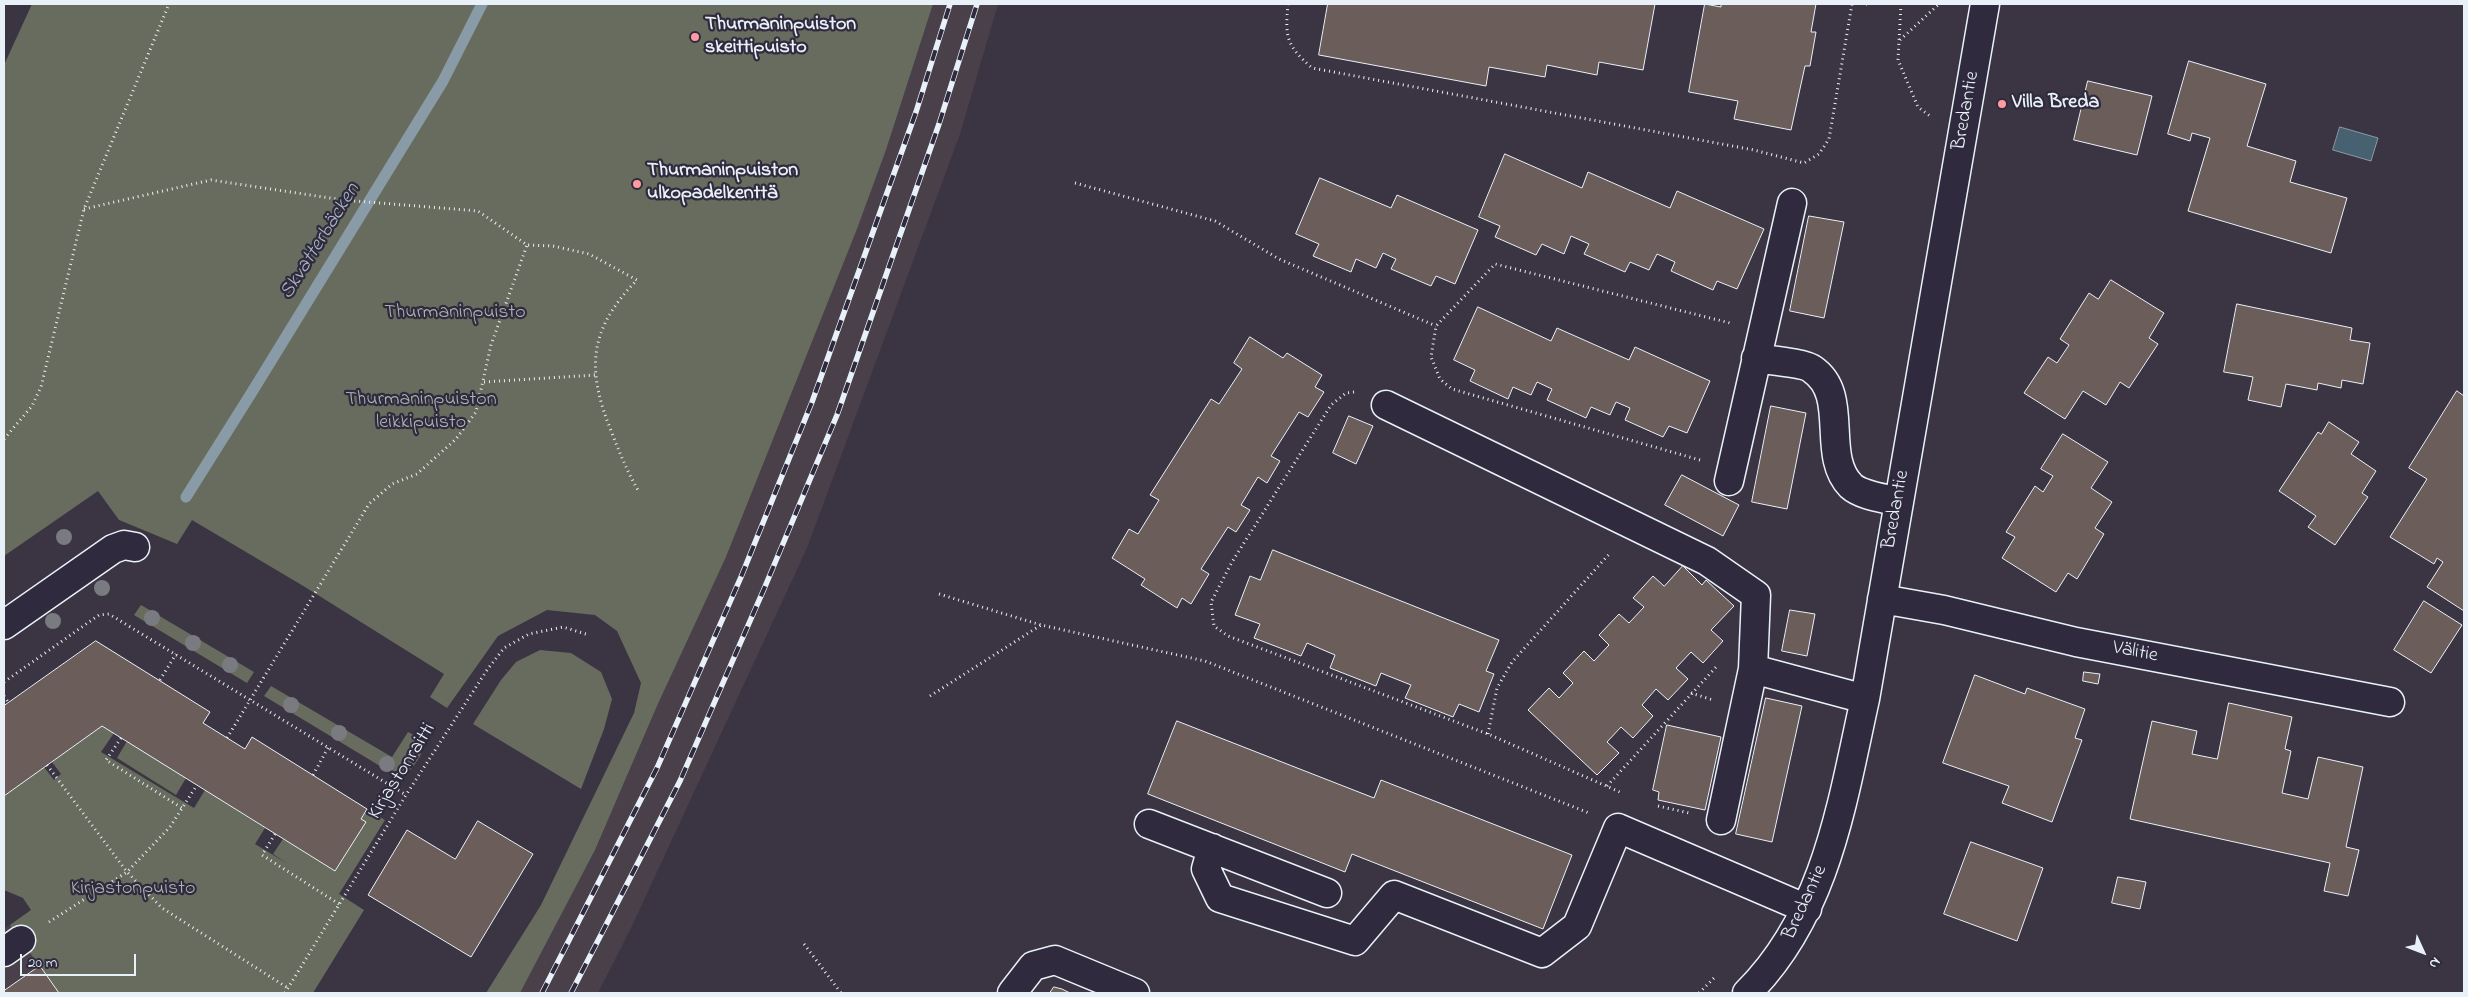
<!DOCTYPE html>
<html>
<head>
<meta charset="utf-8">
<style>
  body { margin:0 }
  #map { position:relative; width:2468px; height:997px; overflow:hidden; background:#3b3443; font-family:"Indie Flower",sans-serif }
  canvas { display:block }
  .frame { position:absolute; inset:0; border:5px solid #e8f1f8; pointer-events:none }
  .north { position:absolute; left:2398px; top:927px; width:50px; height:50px; -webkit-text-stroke:4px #2f2a3d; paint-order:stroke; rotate:133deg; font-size:14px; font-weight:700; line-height:20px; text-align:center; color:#e8f1f8 }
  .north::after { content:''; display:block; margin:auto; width:18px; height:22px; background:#e8f1f8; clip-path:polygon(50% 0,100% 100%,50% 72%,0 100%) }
  .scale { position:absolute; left:20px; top:954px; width:116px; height:22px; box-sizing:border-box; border:2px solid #e8f1f8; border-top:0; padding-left:6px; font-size:15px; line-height:18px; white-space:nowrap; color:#e8f1f8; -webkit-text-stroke:4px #2f2a3d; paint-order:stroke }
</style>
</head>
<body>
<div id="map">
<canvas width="2468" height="997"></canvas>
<div class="frame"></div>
<div class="north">N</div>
<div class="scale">20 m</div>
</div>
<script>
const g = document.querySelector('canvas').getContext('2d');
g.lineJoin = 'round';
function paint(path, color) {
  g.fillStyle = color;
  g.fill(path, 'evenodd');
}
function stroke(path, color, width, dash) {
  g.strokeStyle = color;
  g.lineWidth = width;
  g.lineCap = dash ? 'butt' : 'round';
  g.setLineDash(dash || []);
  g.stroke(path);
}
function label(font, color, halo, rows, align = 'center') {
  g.font = font + ' "Indie Flower",sans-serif';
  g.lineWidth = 4.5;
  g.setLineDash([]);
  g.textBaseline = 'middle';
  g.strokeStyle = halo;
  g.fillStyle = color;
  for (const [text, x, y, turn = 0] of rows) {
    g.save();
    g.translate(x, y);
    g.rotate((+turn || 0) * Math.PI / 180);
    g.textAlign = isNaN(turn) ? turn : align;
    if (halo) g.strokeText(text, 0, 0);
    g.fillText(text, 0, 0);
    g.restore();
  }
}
paint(new Path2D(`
  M933 4H998L960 134 807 548 632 926 598 993H520L595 850 657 706 726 557 857 229 886 150Z
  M31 910 86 993H4V929Z`), '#49404a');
paint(new Path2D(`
  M32 4H933L886 150 857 229 726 557 657 706 595 850 520 993H486L541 905 634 713 641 683 617 631 595 615 547 610 498 636 447 708 430 697 444 674 305 587 192 520 177 544 119 520 98 491 4 556V65Z
  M141 605 254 672 247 683 134 615Z
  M540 650 571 653 601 672 612 699 604 729 581 789 473 724 501 680 516 662Z
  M271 686 392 757 408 732C430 743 423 755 410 770L392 772 380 766 264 696Z
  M102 726 114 733 101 752 194 808 205 790 265 828 255 844 288 864 273 854 283 839 335 871 365 822 361 819 367 809 385 820 339 894 364 910 313 993H59L10 925 31 910 23 898 4 890V796L44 767 54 780 61 774 52 762Z
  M127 741 186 778 176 795 117 758Z`), '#686c5e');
const water = new Path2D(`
  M2340 127 2378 138 2371 161 2333 150Z`);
paint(water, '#486170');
stroke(water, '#889ba6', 1);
stroke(new Path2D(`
  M186 497 252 392 443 81 482 4`), '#889ba6', 11);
const building = new Path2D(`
  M1328 4H1655L1643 70 1599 62 1597 75 1547 65 1545 77 1489 67 1486 86 1319 55Z
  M1705 4 1721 7V4H1816L1811 32H1816L1810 66H1805L1791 130 1734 119 1738 101 1689 92Z
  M2189 61 2266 84 2247 146 2296 161 2290 182 2347 198 2331 253 2188 211 2210 138 2192 133 2190 141 2168 134Z
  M2088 81 2152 96 2137 155 2074 140Z
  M1505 154 1582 188 1588 172 1670 208 1677 191 1764 229 1737 289 1717 281 1713 290 1671 271 1675 262 1657 254 1649 270 1630 262 1625 272 1584 254 1589 244 1571 236 1564 254 1542 244 1536 255 1495 237 1500 226 1479 217Z
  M1320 178 1391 208 1397 195 1478 230 1455 284 1436 276 1431 286 1391 269 1396 259 1383 253 1376 268 1356 259 1351 272 1313 256 1319 244 1296 234Z
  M1809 216 1844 222 1824 318 1790 311Z
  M2111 280 2164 313 2149 338 2158 344 2129 388 2120 382 2106 405 2083 391 2065 419 2024 393 2048 357 2057 363 2069 345 2060 339 2089 293 2098 299Z
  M2237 304 2352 328 2350 340 2370 343 2363 384 2342 380 2341 388 2318 383 2317 390 2286 384 2281 407 2248 400 2253 377 2224 372Z
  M1478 307 1551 341 1557 328 1629 360 1635 347 1710 381 1687 433 1669 426 1663 437 1625 420 1630 408 1616 402 1610 415 1591 407 1586 418 1547 400 1552 389 1537 382 1531 395 1513 387 1508 399 1470 381 1475 370 1454 360Z
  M1250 337 1283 358 1287 353 1322 375 1315 387 1324 392 1308 417 1299 412 1271 456 1280 461 1267 483 1258 477 1241 505 1250 510 1236 532 1228 527 1201 569 1209 574 1191 604 1182 598 1177 608 1141 585 1145 579 1112 558 1129 529 1138 534 1159 500 1150 495 1211 399 1219 404 1242 369 1234 363Z
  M2457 391 2464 396V611L2427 587 2443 562 2437 558 2434 564 2390 537 2427 479 2409 468Z
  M1771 406 1806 413 1787 509 1752 502Z
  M1349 416 1373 426 1356 464 1333 453Z
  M2329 422 2359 442 2351 454 2376 471 2362 493 2368 497 2335 545 2308 527 2316 516 2279 491 2318 432 2321 434Z
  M2063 434 2108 462 2091 488 2112 502 2095 528 2104 534 2077 579 2068 573 2056 592 2002 558 2015 537 2006 532 2035 486 2043 492 2053 476 2041 469Z
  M1682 475 1739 505 1723 536 1665 505Z
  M1273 550 1499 640 1486 671 1494 674 1479 712 1459 704 1453 717 1405 698 1411 685 1381 673 1376 686 1330 668 1335 655 1307 643 1301 656 1254 638 1260 624 1235 615 1250 576 1260 580Z
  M1683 566 1702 585 1706 580 1734 606 1711 630 1723 641 1703 663 1691 652 1676 668 1688 679 1668 700 1656 689 1642 705 1653 716 1633 738 1621 727 1607 742 1619 753 1597 775 1528 710 1549 688 1559 698 1573 683 1563 673 1584 651 1594 661 1609 645 1599 635 1619 614 1629 623 1644 607 1633 598 1653 576 1664 586Z
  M2424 601 2462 625 2431 673 2394 650Z
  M1790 610 1815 614 1807 656 1782 651Z
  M96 641 210 712 203 723 245 749 252 737 367 809 361 819 366 822 335 871 102 726 4 796V706Z
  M2084 672 2100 674 2098 684 2083 681Z
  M1975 675 2025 694 2027 688 2085 709 2075 738 2082 740 2052 822 2002 803 2009 786 1943 763Z
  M1766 698 1802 706 1772 842 1736 834Z
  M2229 703 2292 717 2285 749 2291 751 2282 793 2308 799 2318 757 2363 767 2346 847 2359 850 2348 896 2324 891 2330 863 2130 819 2152 721 2197 731 2192 754 2217 759Z
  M1177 721 1374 798 1381 780 1572 855 1543 929 1352 854 1345 872 1148 794Z
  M1667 725 1721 737 1705 810 1658 800 1659 792 1653 790Z
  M478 821 533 854 471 957 368 895 407 830 455 859Z
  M1971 842 2043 868 2017 941 1944 914Z
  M2118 877 2146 882 2140 909 2112 903Z
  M40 966 59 993H4V991Z
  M1054 987 1062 989 1070 993H1050Z`);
paint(building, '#6b5d59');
stroke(building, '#e8f1f8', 1);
const minor = new Path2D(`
  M1756 358C1767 360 1805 363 1812 369 1851 395 1820 455 1851 486 1862 496 1885 498 1899 502
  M1386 405 1707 561 1756 595 1753 669 1721 820
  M1729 481 1792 203
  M1882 599 1944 610 2076 642 2390 702
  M4 625 113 549 124 545 135 547
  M1753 669 1865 699
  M1149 824 1327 893
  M1212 848 1206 869 1220 898 1355 941 1394 895 1542 953 1577 926 1618 828 1807 909
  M4 952 21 940
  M1012 993 1033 966 1055 960 1135 993
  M1747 993C1826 915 1842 803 1865 699L1985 4`);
stroke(minor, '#e8f1f8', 31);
stroke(new Path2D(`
  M1288 4C1285 37 1286 45 1312 68L1754 150 1804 163 1819 154 1829 139 1852 4
  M1866 4H1867
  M1901 4 1898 60 1918 107 1930 116
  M1900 40 1939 4
  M1075 183 1215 221 1279 259 1436 326
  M84 209 211 180 343 200 478 211 527 245 553 246 589 254 637 280C588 330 586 370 612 433 620 454 628 473 639 492
  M484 382 595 375
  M1354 392 1346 393 1331 405 1232 562 1211 602 1214 626 1228 636 1488 734 1622 793
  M4 439 32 406 41 387 84 209 169 4
  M1700 460 1452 389 1440 379 1431 357 1436 326 1495 264 1730 323
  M939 594 1041 625
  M160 680 176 654
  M4 682 99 615 109 614 406 795
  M1691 693 1713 700
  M4 696 8 702
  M930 696 1041 625 1205 661 1589 813
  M1488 734 1497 688 1512 662 1611 552
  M121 738 106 760 182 808
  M227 738 369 504 392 484 417 474 456 439 476 412 491 345 527 245
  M47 765 127 872 162 908 288 988
  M313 775 329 746
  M1607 786 1718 665
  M1658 806 1689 813
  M275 834 262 855 339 904
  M49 922 127 872 170 827 197 785
  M804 944 841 993
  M285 993 406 795 487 670 504 648 529 634 563 627 589 635
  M1699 993 1714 978`), '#e8f1f8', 3, [1, 4]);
stroke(minor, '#2f2a3d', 28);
const rail = new Path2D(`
  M542 993 657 768 741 577 812 402 916 112 950 4
  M571 993 680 781 764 589 837 415 939 124 977 4`);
stroke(rail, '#e8f1f8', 5.5);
stroke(rail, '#2f2a3d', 4, [11]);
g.fillStyle = '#7a7b81';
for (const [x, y] of [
  [64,537],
  [102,588],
  [152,618],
  [53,621],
  [193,643],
  [230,665],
  [291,705],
  [339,733],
  [387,764]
]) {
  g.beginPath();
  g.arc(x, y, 8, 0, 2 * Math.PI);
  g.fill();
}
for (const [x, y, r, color] of [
  [695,37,5,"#ff9aa2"],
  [2002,104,5,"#ff9aa2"],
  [637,184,5,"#ff9aa2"]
]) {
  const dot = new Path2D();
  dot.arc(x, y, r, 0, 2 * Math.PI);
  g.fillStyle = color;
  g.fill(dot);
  stroke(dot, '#2f2a3d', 2);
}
label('bold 20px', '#e8f1f8', '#2f2a3d', [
  ["Thurmaninpuiston",705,26],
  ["skeittipuisto",705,49],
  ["Villa Breda",2012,104],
  ["Thurmaninpuiston",647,172],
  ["ulkopadelkenttä",647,195]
], 'left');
label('20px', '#e8f1f8', '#2f2a3d', [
  ["Bredantie",1967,111,-80],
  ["Bredantie",1897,510,-80],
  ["Välitie",2135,653,11],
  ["Kirjastonraitti",403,772,-58],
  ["Bredantie",1806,903,-65]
]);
label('20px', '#aeb5b3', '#2f2a3d', [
  ["Thurmaninpuisto",455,314],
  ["Thurmaninpuiston",421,401],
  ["leikkipuisto",421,424],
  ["Kirjastonpuisto",133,890]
]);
label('italic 21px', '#a8b7c2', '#2f2a3d', [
  ["Skvatterbäcken",321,242,-58]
]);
</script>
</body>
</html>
